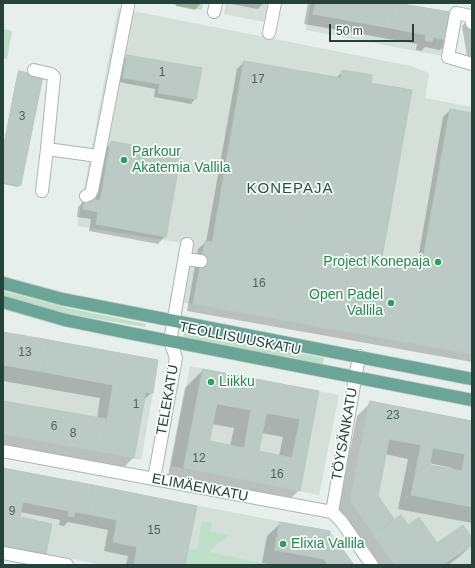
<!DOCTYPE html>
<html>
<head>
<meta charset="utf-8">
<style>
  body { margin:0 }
  #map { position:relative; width:475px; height:568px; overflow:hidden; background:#e6efeb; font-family:Helvetica,sans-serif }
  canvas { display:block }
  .frame { position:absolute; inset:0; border:4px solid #24423a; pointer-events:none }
  .scale { position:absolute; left:329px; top:24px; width:85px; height:18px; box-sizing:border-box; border:2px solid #24423a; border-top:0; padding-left:5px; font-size:12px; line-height:14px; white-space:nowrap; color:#24423a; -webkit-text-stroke:3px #f7fbf9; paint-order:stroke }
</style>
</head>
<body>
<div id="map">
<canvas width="475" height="568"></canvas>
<div class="frame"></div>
<div class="scale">50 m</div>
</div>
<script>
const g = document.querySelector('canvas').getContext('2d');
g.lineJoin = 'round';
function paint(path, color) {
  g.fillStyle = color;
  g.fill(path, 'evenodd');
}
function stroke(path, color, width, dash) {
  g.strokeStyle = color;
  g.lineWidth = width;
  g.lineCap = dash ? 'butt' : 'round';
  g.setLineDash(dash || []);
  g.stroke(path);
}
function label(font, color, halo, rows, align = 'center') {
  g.font = font + ' Helvetica,sans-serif';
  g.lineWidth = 3.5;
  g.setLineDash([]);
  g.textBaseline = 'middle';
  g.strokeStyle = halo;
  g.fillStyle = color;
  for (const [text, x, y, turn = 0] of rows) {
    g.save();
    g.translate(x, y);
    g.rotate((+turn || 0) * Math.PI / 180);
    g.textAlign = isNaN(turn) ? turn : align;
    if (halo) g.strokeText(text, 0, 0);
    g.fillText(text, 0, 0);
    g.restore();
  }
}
paint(new Path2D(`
  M226 3H268L264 22 224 14Z
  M311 3H402L456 13 448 57 306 30Z
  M118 8 411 66 429 73 425 98 472 107V354L170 300 182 243 77 226Z
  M3 332 153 393 141 460 3 434Z
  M190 366 339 395 319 495 171 466Z
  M370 401 472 421V565H395L350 500Z
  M3 468 330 531 354 565H272L189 548 185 565H103L3 546Z`), '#d4dfda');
paint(new Path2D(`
  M173 3H203L202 10 173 5Z
  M3 29 12 31 7 59 3 58Z
  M3 291 68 308 146 324 145 327 56 312 3 297Z
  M187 331 324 358 322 366 183 339 184 332Z
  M202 521 212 523 211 531 229 535C223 543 214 543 210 552L272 565H185L189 548 197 549Z`), '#bfe0c8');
paint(new Path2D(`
  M176 3H201L195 10 176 6Z
  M226 3H263L258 9Z
  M308 3H397L455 14 450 40 440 50 425 47 421 51 416 50 417 44 304 24Z
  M471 17H472V56H467L462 26Z
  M127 56 195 99 191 104 154 97 155 89 119 82 123 60Z
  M244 62 336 78 343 71 380 263 416 270 443 117 450 110 472 114V362L187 311 198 249 206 242 237 69Z
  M19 72 42 77 20 185 18 187 3 184V147L17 75Z
  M112 142 165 236 158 244 89 231 91 219 77 217 78 207 86 199 95 201 104 150Z
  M3 333 152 392 144 400 133 458 119 472 89 461 3 445V401L97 419 100 398 3 381Z
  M203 370 318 392 299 490 281 508 166 486 185 388ZM212 424 234 428 230 446 209 442ZM262 433 283 437 279 456 258 452Z
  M371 402 472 422V523L398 509 408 459 385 454 377 497 394 521 408 526 437 544 472 540V545L460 556 448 565H372L337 514 357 416ZM429 463 452 468V470L429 466Z
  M3 469 196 506 184 565H126L128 556 104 551 108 530 68 522 64 526 59 525 60 520 20 512 19 518 46 554 36 563 3 557Z
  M281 523 327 542 352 565H271L262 563 267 536Z`), '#0003');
const building = new Path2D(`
  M316 3H395L390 28 313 14Z
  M395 3 456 13 451 41 433 37 432 42 425 40 426 35 390 28Z
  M127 55 202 68 196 99 158 93 160 84 123 78Z
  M244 61 341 78 342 70 372 75 371 83 412 90 381 263 421 270 450 109 472 113V354L193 304 205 241 212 242Z
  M19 71 43 76 21 185 3 182V152Z
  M111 141 181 154 166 237 96 224 98 212 83 209 85 198 100 201Z
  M3 332 49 340 43 372 3 365Z
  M49 340 158 360 153 393 146 392 134 458 101 452 113 385 43 372Z
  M203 369 319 391 300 491 184 468ZM217 404 251 410 244 448 210 441ZM267 413 300 419 292 458 259 451Z
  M3 401 107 419 101 452 3 434Z
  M370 401 472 421V507L411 495 421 445 389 439 378 496 394 519 373 534 350 500ZM433 448 465 454 462 471 430 465Z
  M3 468 93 485 87 514 75 512 74 517 68 516 69 511 23 502 20 517 52 524 46 554 3 546Z
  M93 485 197 506 185 565H134L137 547 113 542 117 520 87 514Z
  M401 515 408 525 419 517 437 543 463 525 472 538V545L443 565H395L373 534Z
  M280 522 330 531 328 542 331 545 337 541 354 565H328L324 559 275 550Z`);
paint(building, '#bbcac4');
stroke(building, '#b8c9c2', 1);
const minor = new Path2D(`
  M214 12 216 3
  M472 23 471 16 456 13 448 57 472 64
  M269 33 275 3
  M34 70 51 74 54 77 47 149
  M42 191 47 149 98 156
  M86 196 90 194 92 190 128 6
  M185 259 201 261
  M3 451 332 512 341 521 372 565
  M154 479 176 358 170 341 187 244
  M332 512 359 356
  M3 553 67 565`);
const major = new Path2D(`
  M3 283 62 299 472 379
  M3 302 65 320 134 334 472 400`);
stroke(minor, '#a8b8b2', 14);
stroke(major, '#c2cac8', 14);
stroke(minor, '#fff', 12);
stroke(major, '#6aa596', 12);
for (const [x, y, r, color] of [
  [124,160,4,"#2e9e5b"],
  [438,262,4,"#2e9e5b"],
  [391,303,4,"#2e9e5b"],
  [211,382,4,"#2e9e5b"],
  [283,544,4,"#2e9e5b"]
]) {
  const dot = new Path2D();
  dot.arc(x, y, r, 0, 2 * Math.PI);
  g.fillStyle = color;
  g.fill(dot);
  stroke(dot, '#f7fbf9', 1.5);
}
label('12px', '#4a645c', null, [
  ["1",162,73],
  ["17",258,80],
  ["3",22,117],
  ["16",259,284],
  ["13",25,353],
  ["1",136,405],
  ["23",393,416],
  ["6",54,427],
  ["8",73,434],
  ["12",199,459],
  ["16",277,475],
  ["9",12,512],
  ["15",154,531]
]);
label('14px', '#27864d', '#f7fbf9', [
  ["Parkour",132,152],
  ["Akatemia Vallila",132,168],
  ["Project Konepaja",430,262,"right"],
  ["Open Padel",383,295,"right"],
  ["Vallila",383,311,"right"],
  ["Liikku",219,382],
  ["Elixia Vallila",291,544]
], 'left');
label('14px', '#24423a', '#f7fbf9', [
  ["TEOLLISUUSKATU",240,339,11],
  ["TELEKATU",168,400,-80],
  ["TÖYSÄNKATU",345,434,-80],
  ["ELIMÄENKATU",200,488,11]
]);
g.letterSpacing = '1px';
label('15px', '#1f5548', '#f7fbf9', [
  ["KONEPAJA",290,189]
]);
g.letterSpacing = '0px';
</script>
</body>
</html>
